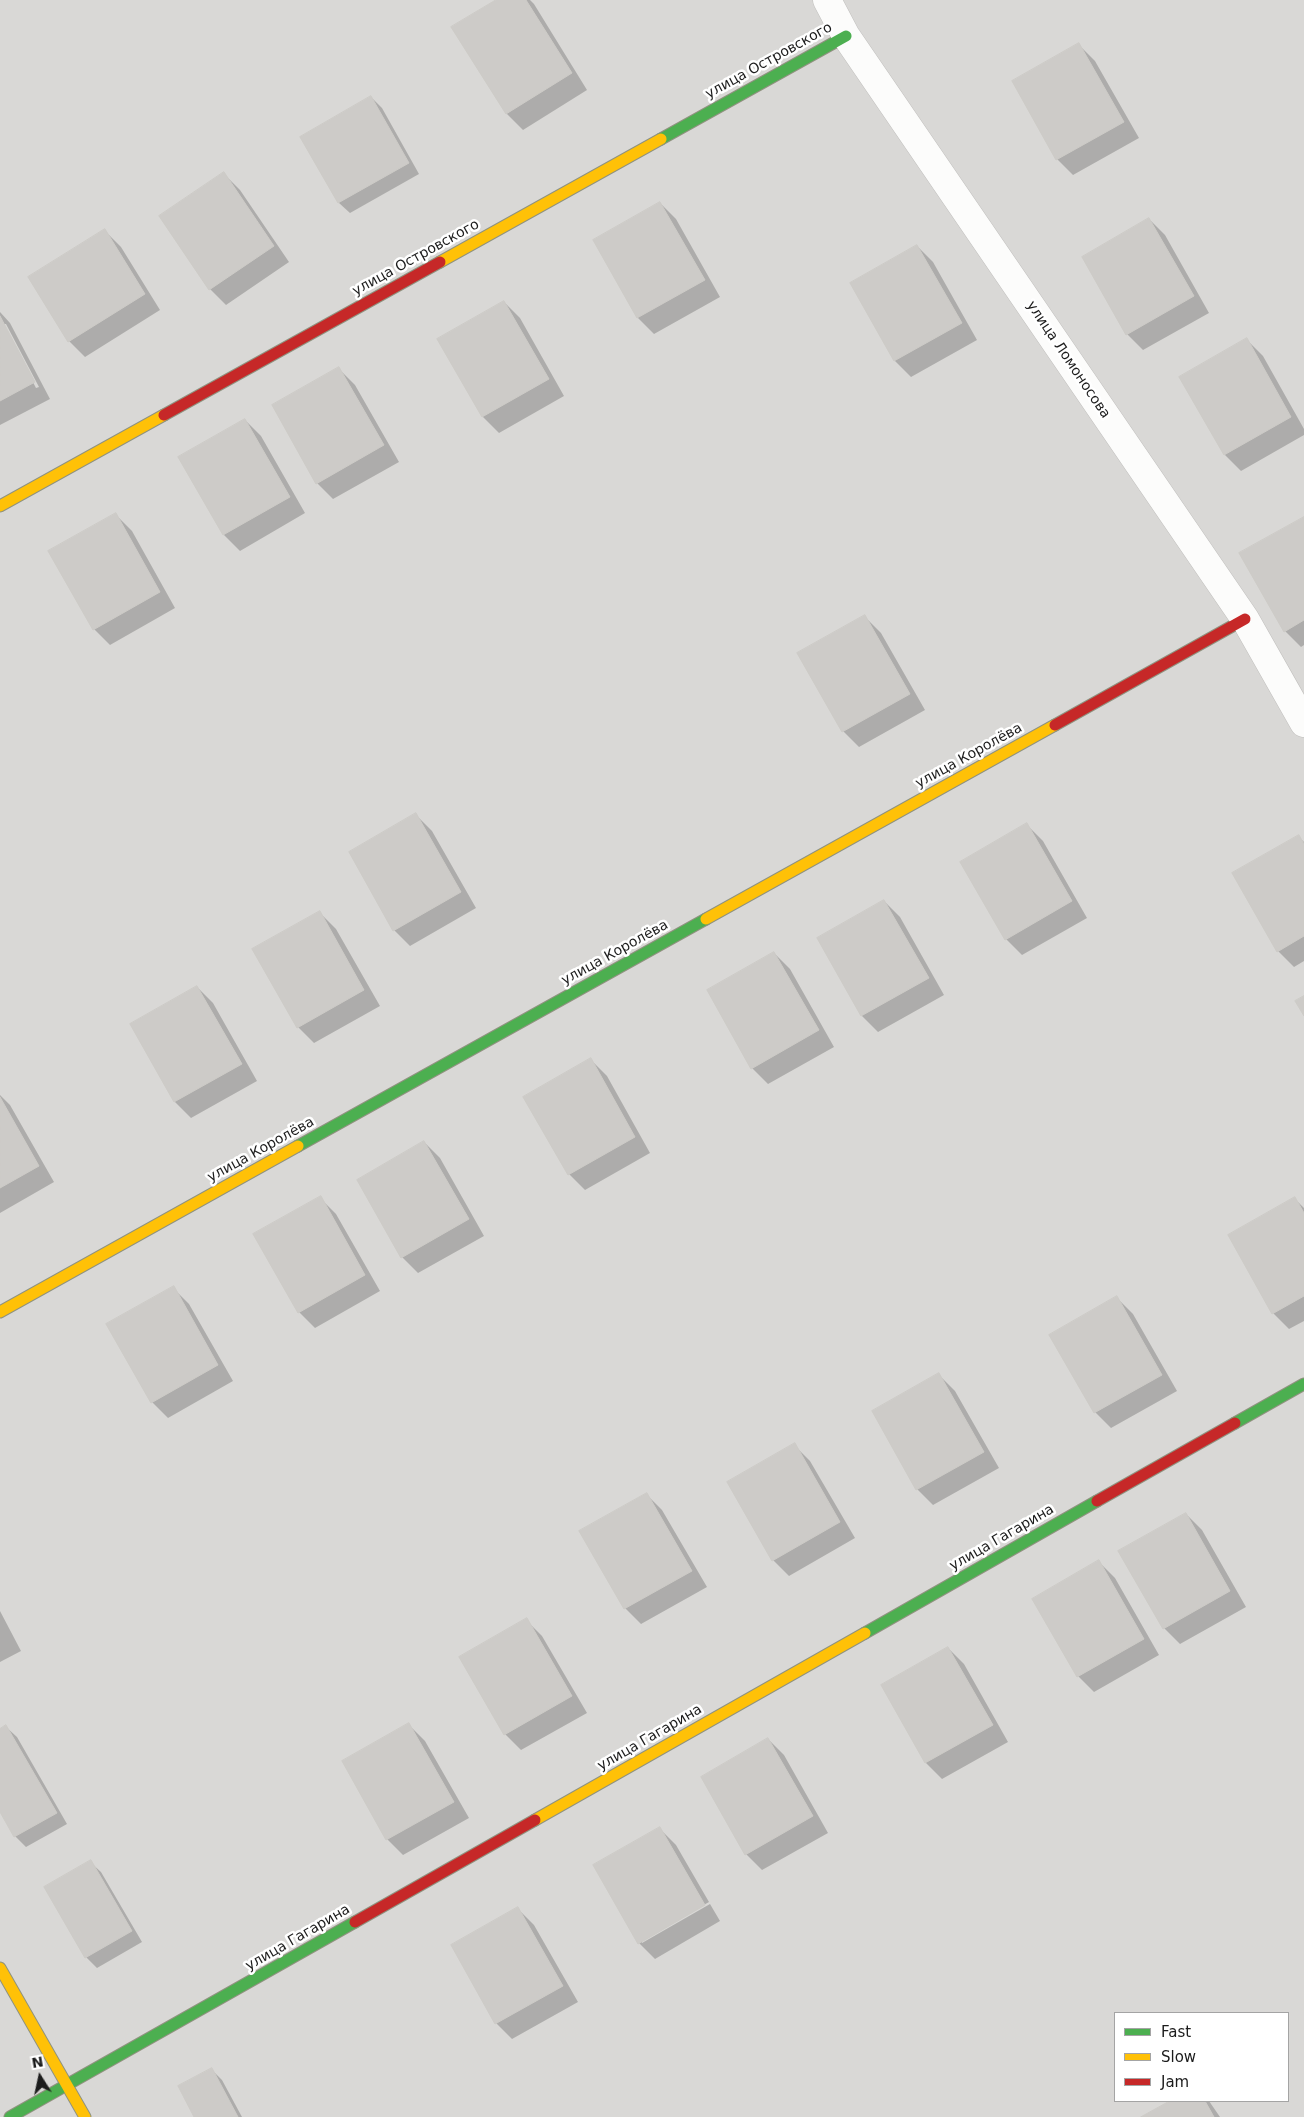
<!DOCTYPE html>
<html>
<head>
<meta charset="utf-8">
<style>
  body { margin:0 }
  #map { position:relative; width:1304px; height:2117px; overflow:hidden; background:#eae9e5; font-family:"DejaVu Sans",sans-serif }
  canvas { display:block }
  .legend { position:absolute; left:1114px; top:2012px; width:175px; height:90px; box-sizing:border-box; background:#fff; border:1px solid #a4a4a4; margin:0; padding:6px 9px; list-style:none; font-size:15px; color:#1c1c1c }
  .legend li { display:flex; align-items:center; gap:10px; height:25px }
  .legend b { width:25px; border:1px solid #a4a4a4 }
  .north { position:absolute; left:15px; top:2052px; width:50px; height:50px; -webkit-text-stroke:4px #fff; paint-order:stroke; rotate:350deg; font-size:14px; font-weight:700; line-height:20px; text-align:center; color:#1c1c1c }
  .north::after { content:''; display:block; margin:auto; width:18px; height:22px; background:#1c1c1c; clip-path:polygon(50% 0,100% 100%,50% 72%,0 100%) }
</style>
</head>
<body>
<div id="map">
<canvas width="1304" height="2117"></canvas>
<ul class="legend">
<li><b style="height:6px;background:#4caf50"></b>Fast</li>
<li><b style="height:6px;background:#ffc107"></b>Slow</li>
<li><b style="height:6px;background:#c62828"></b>Jam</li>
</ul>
<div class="north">N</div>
</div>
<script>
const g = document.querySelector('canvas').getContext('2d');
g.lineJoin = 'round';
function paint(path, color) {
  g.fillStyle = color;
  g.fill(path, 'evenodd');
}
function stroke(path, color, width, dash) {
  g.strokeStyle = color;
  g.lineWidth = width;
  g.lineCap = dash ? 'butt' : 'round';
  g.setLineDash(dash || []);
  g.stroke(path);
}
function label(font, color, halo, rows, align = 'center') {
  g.font = font + ' "DejaVu Sans",sans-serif';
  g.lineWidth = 5;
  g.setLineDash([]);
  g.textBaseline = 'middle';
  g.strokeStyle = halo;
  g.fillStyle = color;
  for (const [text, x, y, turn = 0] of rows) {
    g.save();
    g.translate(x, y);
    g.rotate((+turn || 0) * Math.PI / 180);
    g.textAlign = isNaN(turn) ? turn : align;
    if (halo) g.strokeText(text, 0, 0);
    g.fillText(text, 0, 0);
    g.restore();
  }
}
paint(new Path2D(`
  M0 0H1304V2117H0ZM1115 2013H1288V2101H1115Z`), '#d9d8d6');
paint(new Path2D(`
  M498 0H530L534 4 587 90 523 130 507 114 453 28Z
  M1079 45 1095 61 1139 138 1073 175 1057 159 1014 82Z
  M371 97 382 108 419 174 350 213 339 203 301 137Z
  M224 174 240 190 289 262 226 305 210 289 161 217Z
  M660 203 676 219 720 297 654 334 638 318 595 240Z
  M1149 219 1165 235 1209 313 1143 350 1127 334 1084 257Z
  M105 231 121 247 160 310 85 357 69 341Z
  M917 246 933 262 977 340 911 377 895 361 851 283Z
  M504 302 520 318 564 396 499 433 483 417 439 339Z
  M0 312 10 323 50 399 0 425ZM3 324H6L39 387 36 388Z
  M1247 340 1263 356 1304 429V435L1241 471 1225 455 1181 377Z
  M339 369 355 385 399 462 333 499 317 483Z
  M245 420 261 436 305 513 240 551 224 535Z
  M116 515 132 531 175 608 110 645 94 629Z
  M1304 518V645L1301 647 1285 631Z
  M865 617 881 633 925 710 859 747 843 731Z
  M416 815 432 831 476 908 410 946 394 930Z
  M1027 825 1043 841 1087 918 1022 955 1006 939Z
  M1299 837 1304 842V961L1294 967 1278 951Z
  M884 901 900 917 944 995 878 1032 862 1016 819 938Z
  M320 913 336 929 380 1006 314 1043 298 1027Z
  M774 953 790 969 834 1047 768 1084 752 1068Z
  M197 987 213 1003 257 1081 191 1118 175 1102 131 1024Z
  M591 1060 607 1076 650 1153 585 1190 569 1174Z
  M0 1095 10 1105 54 1182 0 1213Z
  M424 1142 440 1158 484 1236 418 1273 402 1257 359 1180Z
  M320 1198 336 1214 380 1291 315 1328 299 1312Z
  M1295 1199 1304 1208V1321L1289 1329 1273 1313Z
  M173 1288 189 1304 233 1381 168 1418 152 1402Z
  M1117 1298 1133 1314 1177 1391 1111 1428 1095 1412Z
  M939 1375 955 1391 999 1468 933 1505 917 1489Z
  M794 1445 810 1461 855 1538 789 1576 773 1560Z
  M646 1494 662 1510 707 1587 641 1624 625 1608 581 1531Z
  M1186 1514 1202 1530 1246 1607 1180 1644 1164 1628 1120 1551Z
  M1099 1562 1115 1578 1159 1655 1094 1692 1078 1676Z
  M0 1611 21 1651 0 1662Z
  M526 1620 542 1636 587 1713 521 1750 505 1734 461 1657Z
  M948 1648 964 1664 1008 1742 942 1779 926 1763 882 1685Z
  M409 1725 425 1741 469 1818 403 1855 387 1839Z
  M6 1727 17 1737 67 1824 26 1847 15 1836 0 1810V1730Z
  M768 1739 784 1755 828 1833 762 1870 746 1854Z
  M660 1829 676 1845 709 1902 642 1940V1943L710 1904 720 1921 655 1959 639 1943Z
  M90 1862 101 1872 142 1942 97 1968 86 1957 46 1888Z
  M518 1909 534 1925 578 2002 512 2039 496 2023 453 1946Z
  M211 2069 222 2080 242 2117H196Z
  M1173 2101H1209L1220 2117H1144Z`), '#0003');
const building = new Path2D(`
  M496 0H526L572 73 506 114 451 27Z
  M1079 43 1124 122 1056 160 1012 81Z
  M371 96 409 163 338 203 300 137Z
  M224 172 274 246 209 290 159 216Z
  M660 202 705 280 637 318 593 240Z
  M1149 218 1194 296 1126 335 1082 257Z
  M105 229 145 294 68 342 28 277Z
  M917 245 962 323 894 361 850 283Z
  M504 301 549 379 482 417 437 339Z
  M0 316 35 382 0 401Z
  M1247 338 1291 417 1224 455 1179 377Z
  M339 367 384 445 316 484 272 405Z
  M245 419 290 497 223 535 178 457Z
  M116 513 160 592 93 630 48 551Z
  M1304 517V620L1284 632 1239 553Z
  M865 615 910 694 842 732 797 653Z
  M416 813 461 892 393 931 349 852Z
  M1027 823 1072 901 1005 940 960 862Z
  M1299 835 1304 844V936L1277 952 1232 873Z
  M884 900 929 978 861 1016 817 938Z
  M320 911 364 990 297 1028 252 949Z
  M774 952 819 1030 751 1069 707 990Z
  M197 986 242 1064 174 1102 130 1024Z
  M1304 996V1016L1295 1001Z
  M591 1058 635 1137 568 1175 523 1097Z
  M0 1097 39 1166 0 1188Z
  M424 1141 469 1219 401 1258 357 1180Z
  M321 1196 365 1275 298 1313 253 1234Z
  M1295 1197 1304 1213V1296L1272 1314 1228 1235Z
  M174 1286 218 1365 151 1403 106 1324Z
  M1117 1296 1162 1375 1094 1413 1049 1335Z
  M939 1373 984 1452 916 1490 872 1411Z
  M795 1443 840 1522 772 1561 727 1482Z
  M647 1493 692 1571 624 1609 579 1531Z
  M1186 1513 1230 1591 1163 1629 1118 1551Z
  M1099 1560 1144 1639 1077 1677 1032 1599Z
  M527 1618 572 1696 504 1735 459 1657Z
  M948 1647 993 1725 925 1763 881 1685Z
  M409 1723 454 1802 386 1840 342 1761Z
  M6 1725 57 1813 14 1837 0 1812V1729Z
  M768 1738 813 1816 745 1855 701 1777Z
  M660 1827 705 1905 638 1944 593 1865Z
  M91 1860 132 1931 85 1958 44 1887Z
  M518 1907 563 1986 495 2024 451 1945Z
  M212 2068 238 2117H194L178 2086Z
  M1170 2101H1205L1214 2117H1141Z`);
paint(building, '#cdcbc8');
stroke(building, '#cdcbc7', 1);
const street = new Path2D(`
  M827 0 846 36 1245 619 1304 723`);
const fast = new Path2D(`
  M661 139 846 36
  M298 1146 706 919
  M1235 1423 1304 1384
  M865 1633 1097 1501
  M10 2117 355 1922`);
const slow = new Path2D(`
  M440 262 661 139
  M0 506 164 415
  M706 919 1055 725
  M0 1312 298 1146
  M535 1820 865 1633
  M0 1968 85 2117`);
const jam = new Path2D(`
  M164 415 440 262
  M1055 725 1245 619
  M1097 1501 1235 1423
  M355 1922 535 1820`);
stroke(street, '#c0bfbd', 29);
stroke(fast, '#8f927f', 13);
stroke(slow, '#8f927f', 13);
stroke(jam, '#8f927f', 13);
stroke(street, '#fcfcfb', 28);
stroke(fast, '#4caf50', 11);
stroke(slow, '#ffc107', 11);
stroke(jam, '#c62828', 11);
label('14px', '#1c1c1c', '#fff', [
  ["улица Островского",769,61,-29],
  ["улица Островского",416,258,-29],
  ["улица Ломоносова",1068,360,56],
  ["улица Королёва",969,756,-29],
  ["улица Королёва",615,953,-29],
  ["улица Королёва",261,1150,-29],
  ["улица Гагарина",1002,1538,-30],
  ["улица Гагарина",650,1738,-30],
  ["улица Гагарина",298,1938,-30]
]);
</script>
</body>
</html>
